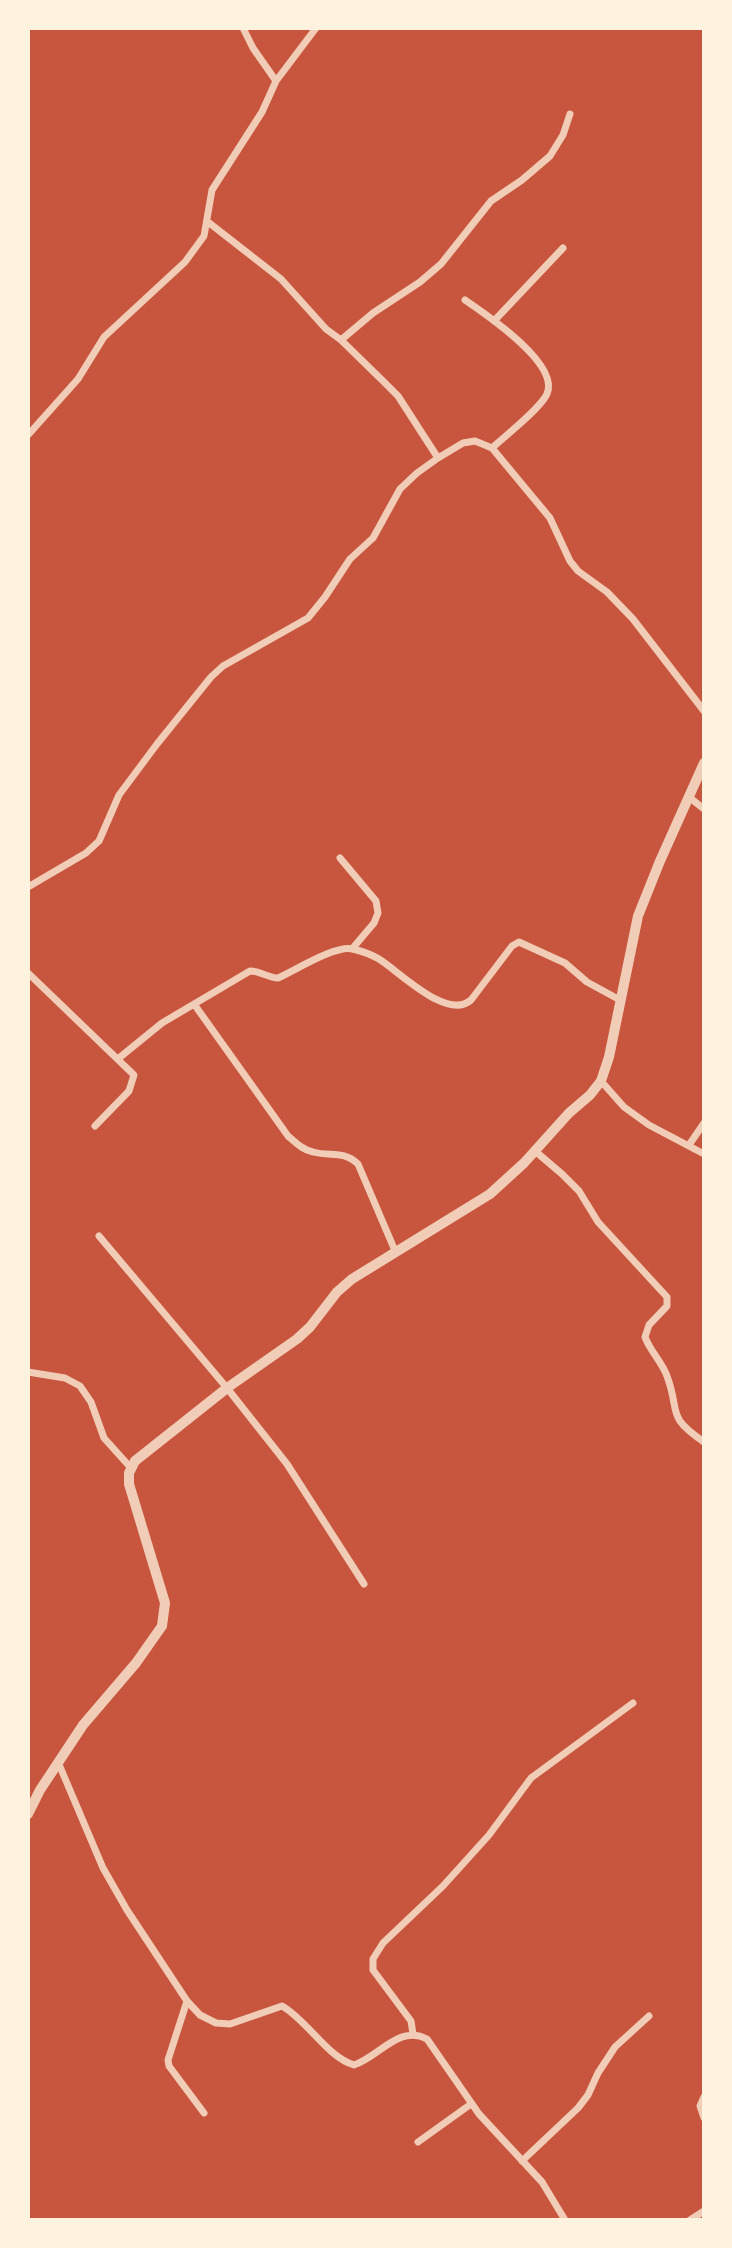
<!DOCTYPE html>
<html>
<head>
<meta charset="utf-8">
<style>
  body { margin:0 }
  #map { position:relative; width:732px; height:2248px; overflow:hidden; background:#c8553d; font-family:Arial,sans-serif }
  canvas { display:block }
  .frame { position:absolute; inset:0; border:30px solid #fff3e0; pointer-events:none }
</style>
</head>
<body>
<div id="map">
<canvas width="732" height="2248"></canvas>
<div class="frame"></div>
</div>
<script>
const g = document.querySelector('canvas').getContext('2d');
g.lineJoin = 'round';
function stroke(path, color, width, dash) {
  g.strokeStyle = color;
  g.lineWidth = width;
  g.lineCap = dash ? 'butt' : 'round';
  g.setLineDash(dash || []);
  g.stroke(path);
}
stroke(new Path2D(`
  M243 28 253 48 276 81
  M208 222 281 279 326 329 341 340 383 381 398 396 438 458
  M465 300C487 315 560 364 547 394 540 409 505 436 492 448
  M494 321 563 248
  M341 340 373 313 420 282 441 264 491 201 522 180 550 156 563 135 570 114
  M28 435 78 379 104 337 185 262 204 236 212 190 262 112 276 81 316 28
  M689 797 704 809
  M340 858 376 901 378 913 374 923 352 949
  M28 887 86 853 99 841 119 795 157 744 211 677 223 666 308 618 325 597 350 559 373 538 400 489 417 473 438 458 463 443 475 441 492 448 550 518 570 561 578 571 607 592 633 619 704 711
  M28 973 134 1075 129 1091 95 1126
  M194 1004 288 1136C296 1143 303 1150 313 1152 331 1157 343 1150 358 1164L396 1253
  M119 1058 162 1023 250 971C261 971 268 978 278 978 296 970 335 945 353 949 361 951 372 955 379 959 400 972 447 1021 471 1000L512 946 519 942 565 963 587 982 620 1000
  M601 1081 624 1107 649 1125 704 1154
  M689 1145 704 1123
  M535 1151 562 1174 579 1191 598 1222 667 1297V1306L649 1325 645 1337C650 1351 662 1362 667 1376 681 1414 665 1415 704 1442
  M99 1236 227 1388 287 1464 364 1584
  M28 1372 65 1378 80 1386 91 1402 104 1438 131 1468
  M58 1762 103 1868 127 1910 187 2001 200 2015 216 2023 230 2024 282 2006C307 2020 327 2057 354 2065 379 2057 399 2024 427 2039L479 2114 542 2182 565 2220
  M187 2001 168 2060 169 2066 204 2113
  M413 2034 411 2021 373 1970V1959L383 1943 443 1886 489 1835 531 1778 633 1703
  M704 2097 700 2106 704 2118
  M418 2142 471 2104
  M522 2161 578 2108 588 2095 598 2073 615 2047 649 2016
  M690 2220 704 2211`), '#f1ccb7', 7);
stroke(new Path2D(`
  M28 1814 40 1790 83 1725 136 1663 162 1626 165 1603 129 1484V1473L135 1461 227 1388 297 1339 310 1327 337 1292 352 1279 490 1194 524 1163 569 1113 590 1095 601 1081 609 1057 638 916 660 861 704 763`), '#f1ccb7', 10);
</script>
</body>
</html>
